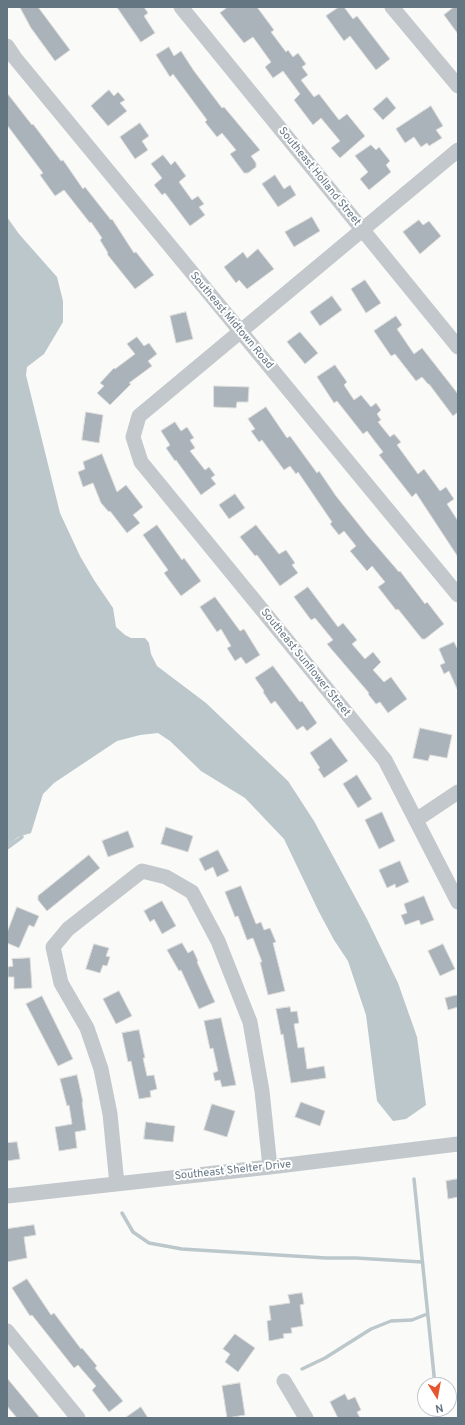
<!DOCTYPE html>
<html>
<head>
<meta charset="utf-8">
<style>
  body { margin:0 }
  #map { position:relative; width:465px; height:1425px; overflow:hidden; background:#fafaf8; font-family:Overpass,sans-serif }
  canvas { display:block }
  .frame { position:absolute; inset:0; border:8px solid #657683; pointer-events:none }
  .north { position:absolute; left:417px; top:1377px; width:40px; height:40px; box-sizing:border-box; background:#fff; border:1px solid #c1c8cd; border-radius:50%; rotate:169deg; font-size:11px; font-weight:700; line-height:16px; text-align:center; color:#657683 }
  .north::after { content:''; display:block; margin:auto; width:14px; height:18px; background:#e4572e; clip-path:polygon(50% 0,100% 100%,50% 72%,0 100%) }
</style>
</head>
<body>
<div id="map">
<canvas width="465" height="1425"></canvas>
<div class="frame"></div>
<div class="north">N</div>
</div>
<script>
const g = document.querySelector('canvas').getContext('2d');
g.lineJoin = 'round';
function paint(path, color) {
  g.fillStyle = color;
  g.fill(path, 'evenodd');
}
function stroke(path, color, width, dash) {
  g.strokeStyle = color;
  g.lineWidth = width;
  g.lineCap = dash ? 'butt' : 'round';
  g.setLineDash(dash || []);
  g.stroke(path);
}
function label(font, color, halo, rows, align = 'center') {
  g.font = font + ' Overpass,sans-serif';
  g.lineWidth = 4;
  g.setLineDash([]);
  g.textBaseline = 'middle';
  g.strokeStyle = halo;
  g.fillStyle = color;
  for (const [text, x, y, turn = 0] of rows) {
    g.save();
    g.translate(x, y);
    g.rotate((+turn || 0) * Math.PI / 180);
    g.textAlign = isNaN(turn) ? turn : align;
    if (halo) g.strokeText(text, 0, 0);
    g.fillText(text, 0, 0);
    g.restore();
  }
}
paint(new Path2D(`
  M7 217 19 234 57 277 63 301V322L44 354 27 367 26 375 60 513 80 556 94 580 113 608 116 627 125 635 131 638H145L149 643 151 654 157 666 206 703 288 781 314 821 367 919 398 983 417 1037 426 1105 406 1119 393 1121 377 1101 366 1015 348 961 334 940 319 912 284 839 245 798 201 771 170 741 158 733 140 735 117 741 54 783 43 794 31 833 18 837 7 847Z`), '#bbc7cb');
stroke(new Path2D(`
  M7 848 22 837
  M414 1179 435 1385
  M122 1213 133 1232 149 1243 182 1249 326 1258H356L422 1262
  M302 1369 325 1358 371 1329 391 1321 412 1320 427 1314
  M438 1409 439 1418`), '#bbc7cb', 3.5);
const building = new Path2D(`
  M20 7H38L70 50 55 61 31 28Z
  M117 7H144L148 13 144 16 155 33 141 42Z
  M228 7H257L274 30 271 32 286 52 288 50 293 57 298 53 306 64 302 67 308 75 301 80 314 97 319 94 339 120 347 114 365 136 340 158 331 148 340 141 321 118 313 125 294 100 300 94 283 71 273 78 265 67 271 62 253 37 244 43 220 13Z
  M339 7H344L353 19 357 16 390 59 376 70 350 36 344 41 326 16Z
  M454 7H458V34L444 15Z
  M169 47 174 56 181 51 194 71 222 108 224 107 260 150 251 156 256 163V167L248 173H244L230 154 236 150 222 133 217 137 205 122 207 120 173 74 170 77 156 55Z
  M109 90 114 96 118 92 125 100 120 103 127 111 108 126 91 106Z
  M7 93 32 125 33 124 61 161 63 160 83 189 85 187 111 220 112 219 134 253 136 252 154 275 135 289 107 254 108 253 100 240 102 238 91 222 90 223 64 190 55 196 40 175 43 173 7 125Z
  M387 97 396 108 383 120 373 109Z
  M431 106 443 126 436 130 442 138 429 146 427 143 421 147 414 137 405 143 396 129Z
  M140 123 149 136 142 141 148 150 135 159 120 137Z
  M371 145 376 150 379 147 390 161 386 165 391 172 369 190 360 179 368 172 355 156Z
  M163 155 171 165 175 161 186 176 179 182 192 200 198 196 204 204 199 207 205 215 190 226 165 193 162 195 154 185 162 178 151 164Z
  M275 175 284 189 290 185 296 195 278 207 262 184Z
  M312 217 320 231 294 247 285 232Z
  M419 220 423 225 429 221 441 236 420 254 403 232Z
  M258 249 274 269 247 289 239 280 236 283 224 267 243 252 247 258Z
  M365 280 381 303 366 313 351 289Z
  M332 296 342 310 320 326 310 312Z
  M186 312 193 339 176 343 170 316Z
  M396 316 402 325 397 329 414 354 422 348 458 394V412L453 416 429 384H428L422 377 416 381 395 354 391 356 374 331Z
  M300 332 318 353 305 364 287 342Z
  M137 337 144 346 149 343 157 354 148 361 152 366 129 383 131 384 110 405 97 393 104 386 100 383 114 368 115 369 135 354 127 344Z
  M335 365 347 382 344 385 354 400 361 395 371 407 376 403 381 410 377 414 381 420 378 422 390 437 394 434 401 442 397 445 418 474 424 469 440 491 446 487 454 499 447 504 458 521V557L416 493 412 497 379 455 383 452 367 431 363 434 337 401 334 403 317 377Z
  M214 386 249 387 248 402H237L236 408 214 407Z
  M266 407 287 438 290 436 317 473 319 471 336 496 368 536 399 572 400 571 425 604 427 602 444 624 425 639H422L398 609 396 610 378 587 385 582 372 566 367 571 350 551 356 546 344 531 339 535 330 524 332 522 298 472 296 474 290 466 284 470 262 440 259 442 251 431 255 429 248 419Z
  M86 412 103 415 99 443 82 440Z
  M175 422 181 431 187 427 194 438 190 440 195 448 190 451 205 470 209 467 215 475 211 478 216 484 201 495 176 460 175 461 166 448 170 445 161 431Z
  M102 454 117 492 126 485 143 507 133 515 140 523 127 533 110 511 109 512 101 503 93 483 83 487 78 472 85 469 83 462Z
  M235 494 245 508 229 519 219 505Z
  M157 525 182 560 184 558 201 581 181 596 164 573 168 570 143 535Z
  M256 525 279 554 286 550 295 563 292 565 298 573 280 586 257 555 255 556 240 537Z
  M308 587 338 627 343 623 357 640 352 644 365 659 373 652 381 662 373 670 384 682 391 677 407 699 388 713 380 702 376 704 368 694 369 693 327 644 333 640 315 618 311 620 294 597Z
  M215 597 240 631 244 629 260 655 246 664 241 657 235 661 227 648 231 646 221 629 217 632 200 607Z
  M454 642 458 650V691L449 671 444 674 440 665 445 663 439 649Z
  M273 666 300 702 302 701 317 723 307 731 303 726 297 730 275 701 271 704 263 692 264 691 255 678Z
  M420 728 452 735 447 758 430 755 428 761 413 758Z
  M331 738 348 761 324 778 318 769 320 768 310 753Z
  M357 775 372 799 358 808 343 784Z
  M382 812 395 841 379 849 365 820Z
  M166 827 193 836 188 852 161 844Z
  M128 831 134 847 108 857 102 841Z
  M218 850 229 871 217 877 213 867 205 871 199 859Z
  M89 855 100 868 47 911 38 900V896Z
  M400 861 409 882 396 888 395 884 387 888 379 870Z
  M241 886 256 924 261 922 264 930 270 928 276 942 273 943 285 991 268 995 260 962H262L253 938 247 940 238 916 235 917 225 892Z
  M424 896 434 920 421 925 419 920 405 925 401 915 407 913 404 904Z
  M162 901 176 926 162 934 154 919 150 922 144 911Z
  M17 907 39 916 34 927 29 925 19 948 7 943V933Z
  M182 943 188 953 193 950 198 961 197 962 215 1002 199 1009 181 970 179 971 167 950Z
  M94 944 109 948 106 956 110 957 107 966 103 965 100 973 86 969Z
  M443 944 455 969 440 976 428 951Z
  M30 958 32 988 14 989V977H8V967L13 966 12 959Z
  M119 991 132 1016 116 1024 103 999Z
  M458 995V1007L448 1010 445 998Z
  M42 996 73 1059 58 1066 26 1004Z
  M290 1007 291 1012 297 1011 299 1023 294 1024 298 1048 304 1047 307 1069 324 1066 326 1078 291 1083 283 1034 281 1035 276 1009Z
  M221 1018 236 1085 222 1087 220 1080 215 1081 213 1073 218 1071 213 1048 210 1049 204 1021Z
  M139 1030 145 1058H143L147 1076 154 1075 157 1089 150 1091 151 1097 139 1099 131 1061 128 1062 122 1033Z
  M77 1075 83 1102H82L86 1130 75 1132 77 1148 59 1151 55 1127 72 1124 69 1105 67 1106 60 1079Z
  M301 1102 325 1111 320 1126 295 1117Z
  M212 1104 235 1111 227 1137 204 1130Z
  M146 1122 175 1126 173 1142 144 1139Z
  M17 1142 20 1159 7 1161V1143Z
  M458 1179V1197L448 1199 446 1181Z
  M34 1225 36 1235 24 1237 27 1258 7 1262V1229Z
  M27 1279 51 1315 54 1313 81 1349 82 1348 97 1366 95 1368 123 1401 109 1412 92 1390 96 1386 78 1365 74 1368 32 1315 30 1316 12 1288Z
  M302 1293 304 1304 300 1305 303 1326 291 1328 292 1333 283 1334 284 1338 269 1341 267 1321 271 1320 269 1306 290 1303 288 1295Z
  M235 1334 255 1348 238 1372 225 1362 230 1354 223 1349Z
  M7 1378 31 1407 40 1418H17L7 1406Z
  M240 1383 245 1415 227 1418 222 1386Z
  M345 1394 348 1400 355 1397 361 1410 357 1412 360 1418H338L330 1402Z
  M141 1407 148 1418H125Z`);
paint(building, '#aab3b9');
stroke(building, '#dcdcda', 1);
stroke(new Path2D(`
  M181 7 458 347
  M392 7 458 86
  M7 46 15 58 458 595
  M458 150 139 416 133 437 141 462 385 760 458 902
  M416 820 458 792
  M117 1184 110 1114 101 1069 87 1028 61 983 53 947 68 929 142 871 166 877 192 892 218 941 250 1022 262 1091 270 1167
  M7 1196 270 1167 458 1144
  M7 1331 78 1418
  M284 1381 306 1418`), '#c3c8cc', 15);
label('11px', '#657683', '#fff', [
  ["Southeast Holland Street",319,177,51],
  ["Southeast Midtown Road",231,321,50],
  ["Southeast Sunflower Street",305,663,51],
  ["Southeast Shelter Drive",233,1171,-6]
]);
</script>
</body>
</html>
